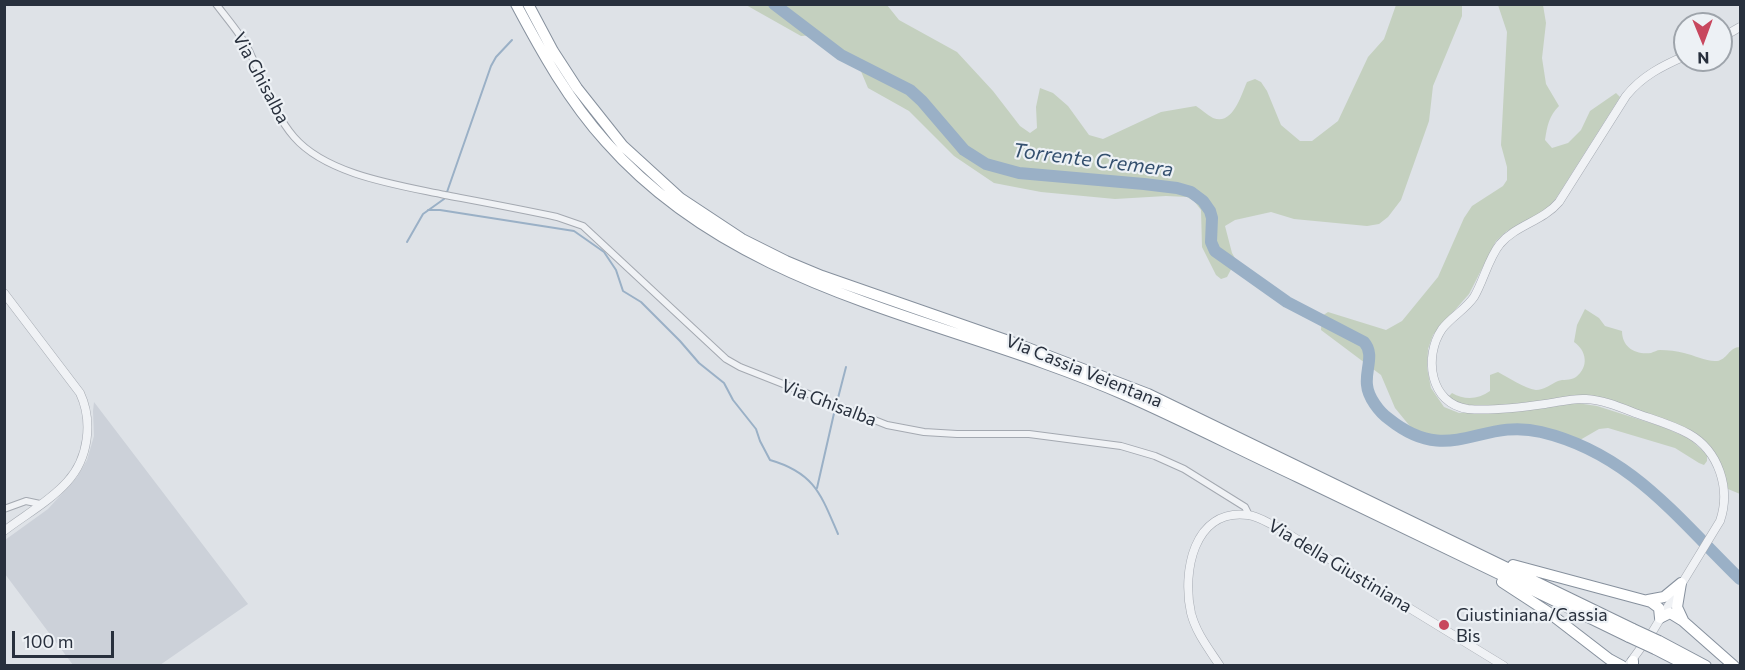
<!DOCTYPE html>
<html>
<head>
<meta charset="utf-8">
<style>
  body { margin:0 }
  #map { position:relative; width:1745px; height:670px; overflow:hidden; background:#dee2e7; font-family:Commissioner,sans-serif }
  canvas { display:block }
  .frame { position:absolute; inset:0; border:6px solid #28303d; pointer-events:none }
  .north { position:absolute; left:1673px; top:12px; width:60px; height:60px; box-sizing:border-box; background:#edf1f5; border:2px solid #9ea4ab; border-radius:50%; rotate:179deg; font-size:16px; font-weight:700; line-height:24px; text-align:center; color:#28303d }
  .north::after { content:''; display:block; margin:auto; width:21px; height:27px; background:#c8475e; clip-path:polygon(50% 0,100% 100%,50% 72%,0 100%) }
  .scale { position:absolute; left:12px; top:631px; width:102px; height:27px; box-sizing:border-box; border:3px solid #28303d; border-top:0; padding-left:8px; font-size:18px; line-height:21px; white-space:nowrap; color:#28303d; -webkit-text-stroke:4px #edf1f5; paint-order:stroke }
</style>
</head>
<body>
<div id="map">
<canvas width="1745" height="670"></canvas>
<div class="frame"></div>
<div class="north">N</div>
<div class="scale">100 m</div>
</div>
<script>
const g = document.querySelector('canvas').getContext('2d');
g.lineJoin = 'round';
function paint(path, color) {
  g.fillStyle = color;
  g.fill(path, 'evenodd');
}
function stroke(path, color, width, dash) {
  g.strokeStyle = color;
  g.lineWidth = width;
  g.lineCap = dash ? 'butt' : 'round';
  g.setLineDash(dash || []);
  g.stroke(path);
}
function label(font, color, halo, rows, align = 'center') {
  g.font = font + ' Commissioner,sans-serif';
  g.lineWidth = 4.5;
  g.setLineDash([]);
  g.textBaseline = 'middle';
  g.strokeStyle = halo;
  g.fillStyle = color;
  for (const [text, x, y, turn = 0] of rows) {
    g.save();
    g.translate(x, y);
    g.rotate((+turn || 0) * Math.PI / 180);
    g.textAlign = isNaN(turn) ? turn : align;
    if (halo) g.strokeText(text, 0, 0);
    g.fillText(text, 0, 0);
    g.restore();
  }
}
paint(new Path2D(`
  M94 402 248 604 160 665H73L5 574V540L48 509 77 477 87 460 94 436 93 411Z`), '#ccd1d9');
paint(new Path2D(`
  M746 5H887L899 20 957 52 993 91 1020 126 1030 133 1037 128 1036 107 1040 88 1053 93 1068 106 1089 135 1103 139 1161 112 1196 106C1201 109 1207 115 1213 118 1233 126 1241 95 1247 82L1255 79 1261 82 1267 91 1281 125 1300 141H1312L1338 121 1368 57 1384 39 1396 5H1462V16L1433 86 1429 121 1401 200 1388 217 1379 224 1367 226 1294 219 1271 212 1235 220 1225 226 1232 253 1236 260 1227 277 1221 279 1216 275 1202 247 1201 210 1194 201 1187 197 1166 196 1115 199 1041 192 994 183 954 156 909 111 868 88 860 69 813 35 801 36Z
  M1498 5H1543L1546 23 1542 58 1546 84 1559 106C1549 116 1547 126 1545 140L1552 148 1568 143 1581 130 1590 111 1616 93 1620 97 1553 203 1536 218 1507 231 1496 241 1469 294 1433 335 1428 349 1427 368 1431 388 1444 407 1459 413 1577 403 1597 406 1663 427 1690 439 1707 455V461L1704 465 1699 463 1675 448 1608 428 1599 429 1580 440H1572L1545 430 1515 425H1503L1493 430 1488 435 1479 439 1455 440 1422 434 1413 430 1395 408 1381 375 1321 330 1322 316 1328 312 1386 330 1402 321 1438 277 1464 218 1472 206 1503 186 1507 180V167L1501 145 1507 32Z
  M1585 309 1599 318 1605 326 1622 331C1622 347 1635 355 1651 353 1654 352 1657 350 1660 350 1668 350 1677 351 1684 353 1694 355 1707 362 1717 361 1727 360 1729 347 1740 347V494L1728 489 1721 465 1691 431 1607 402 1537 403 1468 407 1451 399 1449 396 1452 393C1464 400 1478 400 1490 391V375L1498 372C1509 378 1524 388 1536 390 1544 390 1551 384 1558 381 1563 379 1570 381 1576 377 1589 367 1587 351 1574 342L1577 325Z`), '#c4d0bf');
stroke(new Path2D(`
  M428 210H440L574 231 604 252 616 270 623 291 641 302 680 341 699 363 724 383 733 400 756 429 760 441 770 460C815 473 821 495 838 534
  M407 242 423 214 444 199 447 192 491 66 496 57 512 40
  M838 398 846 367
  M817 488 835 409`), '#9ab0c6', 2);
stroke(new Path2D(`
  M774 4 841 55 910 90 922 101 964 150 986 164 1019 173 1144 184 1177 188 1191 192 1203 201 1210 211 1212 218 1211 242 1215 251 1287 302 1364 342C1375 354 1365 370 1367 385 1368 397 1379 412 1389 419 1450 468 1480 417 1541 432 1630 453 1678 519 1740 579`), '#9ab0c6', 12);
const minor = new Path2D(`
  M216 4C229 21 244 38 252 57 265 84 274 114 294 137 327 175 398 185 445 195 482 202 520 209 557 217L583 226 726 359 740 367 887 425 924 432 957 434H1029L1121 446 1155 456 1184 469 1245 507 1249 515
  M4 509 26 501 40 504`);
const tertiary = new Path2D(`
  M1721 38 1740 27
  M4 293 80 393C93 421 89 458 67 482 50 501 25 515 4 531
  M1629 664 1651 634 1720 521C1731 489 1719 451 1689 434 1673 425 1655 420 1638 414 1622 408 1604 400 1586 399 1572 398 1559 402 1545 404 1524 407 1489 411 1468 409 1430 404 1423 357 1442 329 1451 317 1465 310 1474 297 1484 280 1488 259 1500 244 1516 225 1543 221 1559 202L1626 96C1642 76 1662 66 1685 56
  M1220 666C1209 649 1196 633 1191 613 1182 573 1193 508 1248 515 1258 516 1268 523 1277 527L1504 666`);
const trunk = new Path2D(`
  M516 4C542 53 569 101 606 142 741 295 948 317 1125 395 1184 421 1240 450 1298 477 1408 530 1519 583 1629 637
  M528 4 553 51 577 88 623 146 680 198 742 239 786 261 822 276 1020 345 1148 394 1633 629
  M1513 565 1651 602 1659 608 1660 618 1670 613 1683 621 1734 666
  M1502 582 1548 612 1609 659 1622 666
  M1681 583 1677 607 1683 620
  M1648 600 1664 597 1681 583
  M1659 641 1706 666
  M1655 649 1688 666
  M1633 666V661`);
stroke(minor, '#a4a9b1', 8);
stroke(tertiary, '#a4a9b1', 9);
stroke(trunk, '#86909d', 12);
stroke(minor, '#f0f2f5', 6);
stroke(tertiary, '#f0f2f5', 8);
stroke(trunk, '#fff', 10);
const trunkBridge = new Path2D(`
  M1633 629 1659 641
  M1629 637 1655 649`);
stroke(trunkBridge, '#86909d', 12, []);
stroke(trunkBridge, '#fff', 10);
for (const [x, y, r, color] of [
  [1444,625,6,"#c8475e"]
]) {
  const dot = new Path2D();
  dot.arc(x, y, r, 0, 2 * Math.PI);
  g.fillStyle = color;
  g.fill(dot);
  stroke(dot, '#edf1f5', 2);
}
label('18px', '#28303d', '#edf1f5', [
  ["Via Ghisalba",261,78,62],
  ["Via Cassia Veientana",1084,371,22],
  ["Via Ghisalba",829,403,21],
  ["Via della Giustiniana",1340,566,31]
]);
label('18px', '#28303d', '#edf1f5', [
  ["Giustiniana/Cassia",1456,615],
  ["Bis",1456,636]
], 'left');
label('italic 20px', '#34506f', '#edf1f5', [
  ["Torrente Cremera",1093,160,7]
]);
</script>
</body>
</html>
